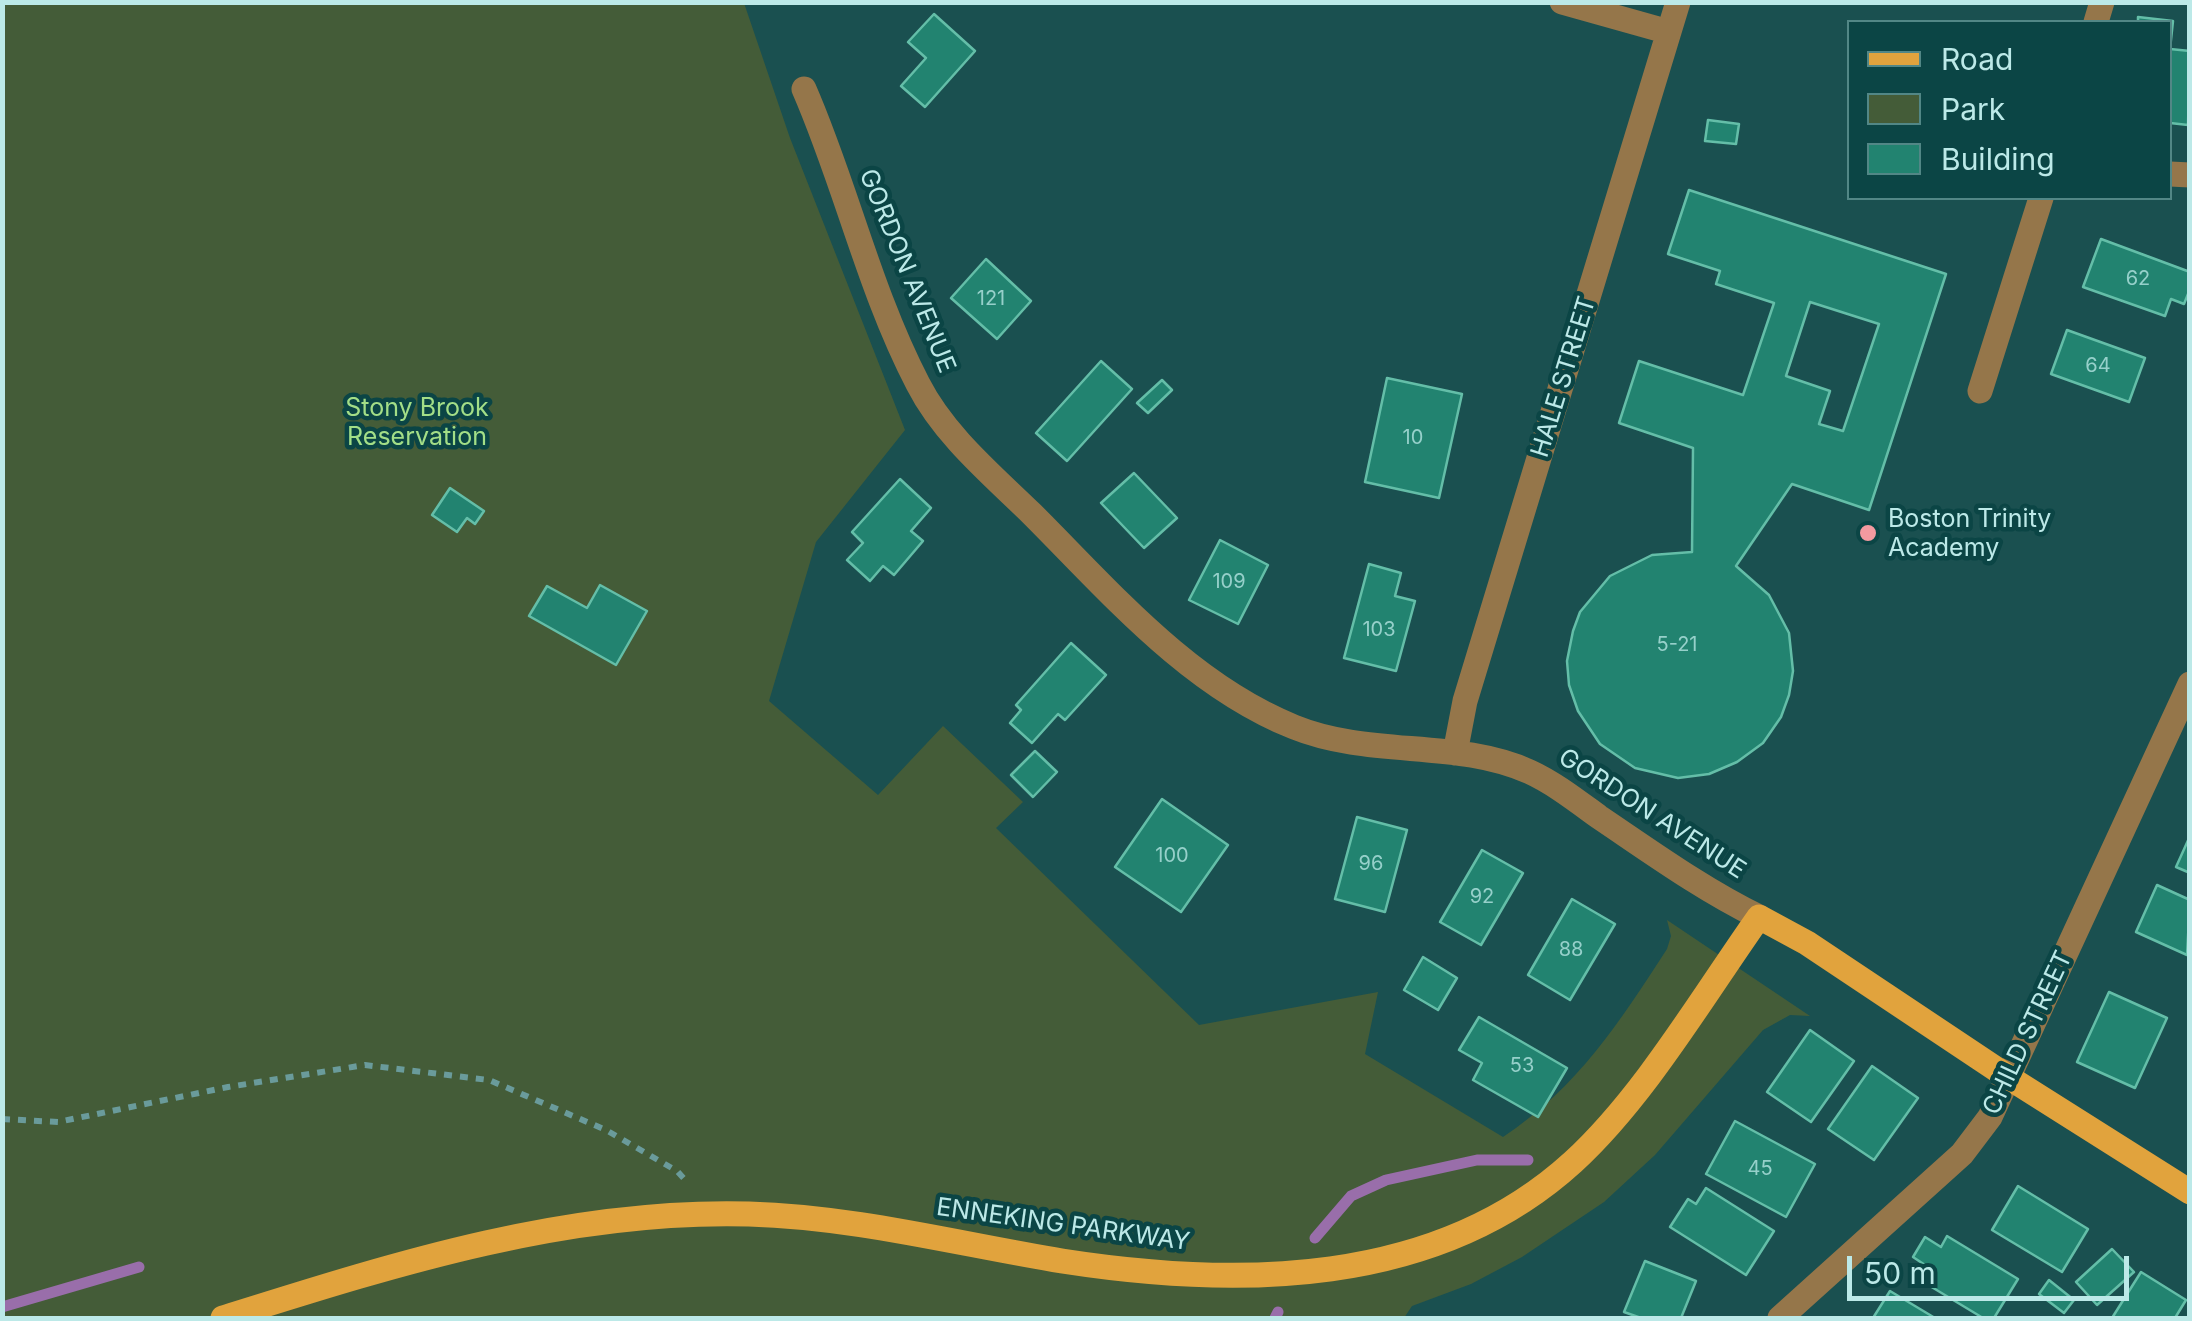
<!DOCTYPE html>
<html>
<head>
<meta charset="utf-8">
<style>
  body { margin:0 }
  #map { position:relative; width:2192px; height:1321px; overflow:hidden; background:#1a5050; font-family:Inter,sans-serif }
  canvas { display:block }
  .frame { position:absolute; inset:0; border:5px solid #bce9e8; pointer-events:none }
  .legend { position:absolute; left:1847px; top:20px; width:325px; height:180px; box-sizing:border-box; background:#0b4545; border:2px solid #528786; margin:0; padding:12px 18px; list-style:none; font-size:30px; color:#bce9e8 }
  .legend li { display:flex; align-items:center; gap:20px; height:50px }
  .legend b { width:50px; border:2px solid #528786 }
  .scale { position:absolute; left:1847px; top:1256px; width:282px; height:45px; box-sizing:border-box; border:5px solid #bce9e8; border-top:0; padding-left:12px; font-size:30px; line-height:35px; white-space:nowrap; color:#bce9e8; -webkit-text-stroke:8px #0b4545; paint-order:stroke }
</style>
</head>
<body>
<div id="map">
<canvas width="2192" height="1321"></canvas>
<div class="frame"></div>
<ul class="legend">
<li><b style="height:12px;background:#e1a33d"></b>Road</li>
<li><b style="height:28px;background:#445c38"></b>Park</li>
<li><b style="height:28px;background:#228370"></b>Building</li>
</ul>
<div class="scale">50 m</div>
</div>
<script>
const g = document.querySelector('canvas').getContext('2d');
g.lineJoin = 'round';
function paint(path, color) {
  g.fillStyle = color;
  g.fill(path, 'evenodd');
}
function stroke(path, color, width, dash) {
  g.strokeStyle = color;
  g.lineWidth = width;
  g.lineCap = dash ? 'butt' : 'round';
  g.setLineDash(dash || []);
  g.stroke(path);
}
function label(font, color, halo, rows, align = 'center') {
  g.font = font + ' Inter,sans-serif';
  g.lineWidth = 9;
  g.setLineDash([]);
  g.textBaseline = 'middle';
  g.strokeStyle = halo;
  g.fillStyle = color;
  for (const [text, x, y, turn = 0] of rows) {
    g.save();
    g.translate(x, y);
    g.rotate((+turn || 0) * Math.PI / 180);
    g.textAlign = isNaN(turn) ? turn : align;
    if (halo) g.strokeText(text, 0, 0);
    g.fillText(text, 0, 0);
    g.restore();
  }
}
paint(new Path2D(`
  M3 3H744L790 138 905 430 816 542 769 701 878 795 943 726 1023 802 996 828 1199 1025 1378 992 1365 1054 1503 1137C1578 1087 1619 1023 1667 949L1671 936 1667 920 1810 1016 1790 1015 1763 1030 1655 1155 1604 1202 1522 1257 1471 1284 1412 1306 1404 1318H3Z`), '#445c38');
stroke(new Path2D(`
  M1315 1238 1351 1196 1386 1180 1477 1160H1528
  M2 1307 139 1267
  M1275 1318 1278 1312`), '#996eaa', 11);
const building = new Path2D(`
  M934 14 975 51 925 107 901 86 926 58 908 42Z
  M2138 17 2173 21 2170 49 2190 51 2188 125 2170 123V22H2138Z
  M1708 120 1739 124 1736 144 1705 141Z
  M1689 190 1946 274 1869 510 1792 484 1736 566 1769 595 1789 633 1793 671 1789 695 1781 717 1763 743 1737 762 1709 774 1678 778 1635 768 1600 744 1578 711 1569 685 1567 661 1573 631 1580 612 1610 576 1652 555 1692 552 1693 448 1619 423 1639 361 1743 395 1774 303 1716 284 1720 271 1668 254ZM1810 302 1879 324 1843 431 1819 424 1830 391 1786 376Z
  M2101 239 2190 272V289L2184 304 2171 299 2165 316 2083 287Z
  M986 259 1031 301 997 339 951 298Z
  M2067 330 2145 358 2129 402 2051 374Z
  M1101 361 1132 389 1067 461 1036 433Z
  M1387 378 1462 394 1439 498 1365 482Z
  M1162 380 1172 390 1148 413 1137 403Z
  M1134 473 1177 518 1144 548 1101 503Z
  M900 479 931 508 911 531 923 541 894 575 883 566 870 581 847 560 863 543 852 532Z
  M450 488 484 511 475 524 467 518 457 532 432 515Z
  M1220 540 1268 565 1238 624 1189 600Z
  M1369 564 1401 573 1395 596 1415 601 1396 671 1344 658Z
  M600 585 647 611 616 665 529 616 547 586 587 608Z
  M1071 643 1106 675 1065 720 1058 714 1032 743 1010 723 1021 710 1016 705Z
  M1035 751 1057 772 1033 797 1011 775Z
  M1162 799 1228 845 1181 912 1115 867Z
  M1357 817 1407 830 1385 912 1335 899Z
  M2190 836V873L2176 867Z
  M1482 850 1523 873 1481 945 1440 922Z
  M2157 885 2190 900 2187 955 2136 932Z
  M1572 899 1615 924 1570 1000 1528 975Z
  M1423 957 1457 978 1438 1010 1404 990Z
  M2109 992 2167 1018 2135 1088 2077 1062Z
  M1479 1017 1567 1068 1538 1117 1473 1080 1482 1063 1459 1050Z
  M1810 1030 1854 1061 1811 1122 1767 1092Z
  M1872 1066 1918 1098 1874 1160 1828 1129Z
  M1735 1121 1815 1164 1786 1217 1706 1174Z
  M2018 1186 2088 1229 2062 1272 1992 1230Z
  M1706 1188 1774 1231 1746 1275 1670 1227 1688 1199 1696 1204Z
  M1947 1236 2018 1279 1994 1318H1983L1920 1280 1928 1267 1913 1257 1925 1237 1941 1247Z
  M2112 1249 2134 1272 2097 1305 2076 1282Z
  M1645 1261 1696 1281 1681 1318H1641L1624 1312Z
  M2141 1272 2186 1300 2175 1318H2112Z
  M2049 1280 2074 1300 2064 1313 2039 1294Z
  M1890 1291 1935 1318H1873Z`);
paint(building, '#228370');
stroke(building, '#64bea8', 2.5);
stroke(new Path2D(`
  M2 1119 58 1122 228 1087 365 1065 489 1080 606 1130 677 1171 688 1183`), '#6a9b9b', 6, [8, 8]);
stroke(new Path2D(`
  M1562 2 1669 32
  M2096 22 2102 2
  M804 89C846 185 869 290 918 384 944 435 991 474 1032 514 1110 592 1189 685 1294 727 1370 758 1458 739 1530 772 1554 783 1577 801 1599 817 1651 852 1702 889 1759 917
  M2170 174 2190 175
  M1980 391 2041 198
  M1455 753 1465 701 1678 2
  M1780 1318 1962 1154 1990 1117 2190 684`), '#95764a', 25);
stroke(new Path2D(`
  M223 1318C395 1264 567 1209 749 1214 855 1217 958 1244 1062 1261 1236 1288 1435 1288 1573 1162 1644 1097 1703 996 1759 917L1807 943 2008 1077 2190 1192`), '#e1a33d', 25);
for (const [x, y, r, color] of [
  [1868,533,10,"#f49aa0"]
]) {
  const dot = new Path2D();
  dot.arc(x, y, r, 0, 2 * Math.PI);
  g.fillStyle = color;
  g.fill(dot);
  stroke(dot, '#0b4545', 4);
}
label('20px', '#96d0ca', null, [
  ["62",2138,279],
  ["121",991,299],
  ["64",2098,366],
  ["10",1413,438],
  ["109",1229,582],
  ["103",1379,630],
  ["5-21",1677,645],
  ["100",1172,856],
  ["96",1371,864],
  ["92",1482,897],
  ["88",1571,950],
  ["53",1522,1066],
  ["45",1760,1169]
]);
label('25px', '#bce9e8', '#0b4545', [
  ["GORDON AVENUE",907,271,68],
  ["HALE STREET",1564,377,-73],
  ["GORDON AVENUE",1652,814,33],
  ["CHILD STREET",2028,1033,-65],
  ["ENNEKING PARKWAY",1063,1225,8]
]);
label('25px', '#a3de87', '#0b4545', [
  ["Stony Brook",417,408],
  ["Reservation",417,437]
]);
label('25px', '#bce9e8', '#0b4545', [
  ["Boston Trinity",1888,519],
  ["Academy",1888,548]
], 'left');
</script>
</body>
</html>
